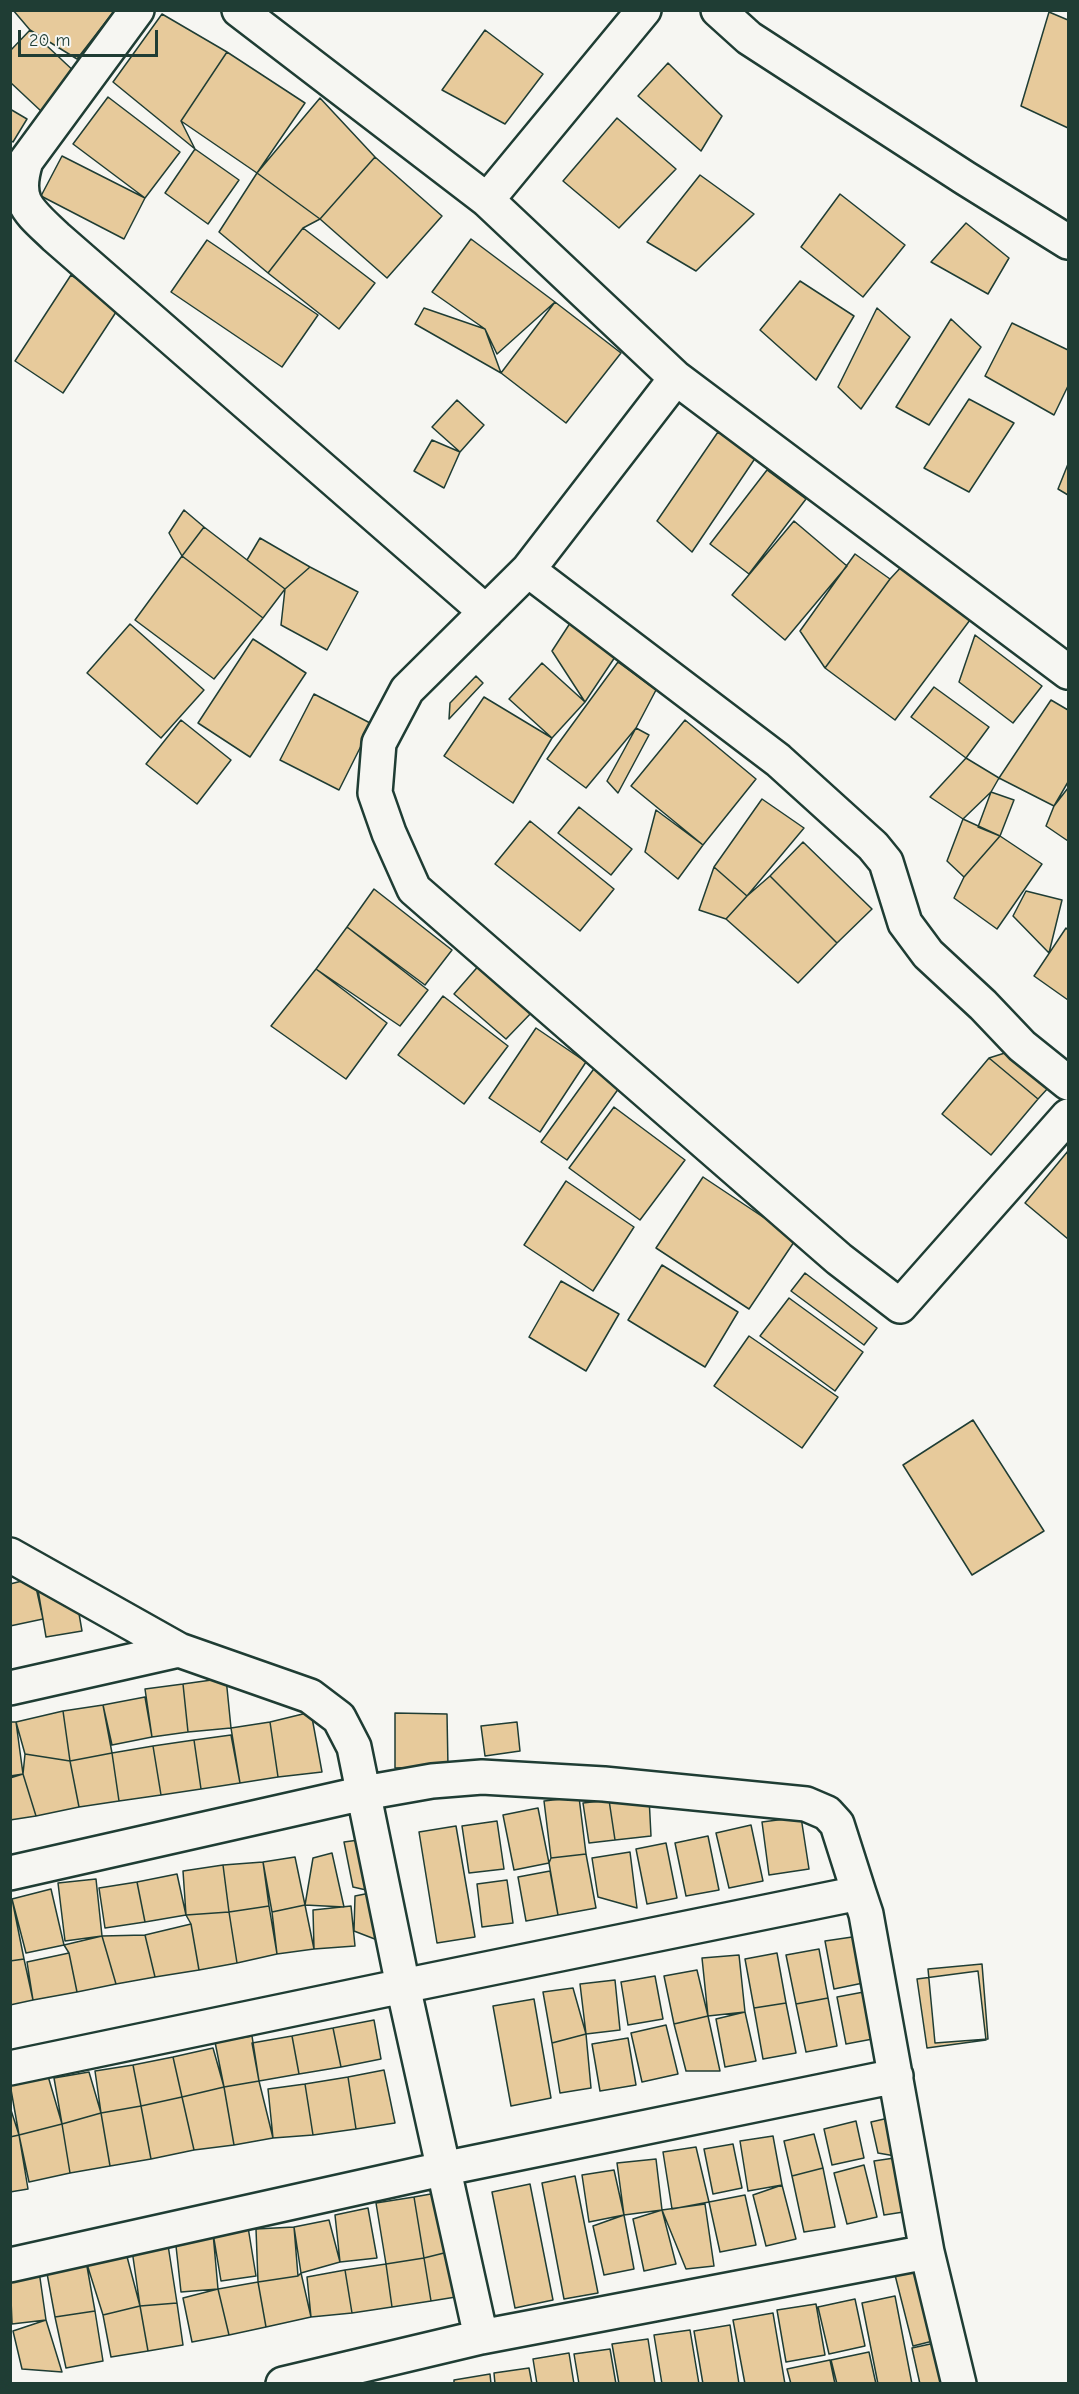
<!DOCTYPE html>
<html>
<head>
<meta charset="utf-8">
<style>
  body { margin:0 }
  #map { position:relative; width:1079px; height:2394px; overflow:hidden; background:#f6f6f2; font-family:"Comic Neue",sans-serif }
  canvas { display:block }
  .frame { position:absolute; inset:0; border:12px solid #1f3d34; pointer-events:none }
  .scale { position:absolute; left:18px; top:30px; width:140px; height:27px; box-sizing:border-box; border:3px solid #1f3d34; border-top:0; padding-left:8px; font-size:18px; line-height:21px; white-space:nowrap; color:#1f3d34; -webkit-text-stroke:4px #f6f6f2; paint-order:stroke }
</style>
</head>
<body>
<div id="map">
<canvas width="1079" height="2394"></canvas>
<div class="frame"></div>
<div class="scale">20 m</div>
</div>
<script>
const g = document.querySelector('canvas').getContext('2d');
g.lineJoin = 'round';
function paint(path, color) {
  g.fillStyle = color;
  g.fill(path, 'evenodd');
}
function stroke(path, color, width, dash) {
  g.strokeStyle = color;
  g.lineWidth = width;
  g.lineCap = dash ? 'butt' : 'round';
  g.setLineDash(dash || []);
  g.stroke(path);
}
const building = new Path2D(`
  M13 10H115L77 59 30 30Z
  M1049 12 1068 20V128L1021 106Z
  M162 14 227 52 181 121 195 149 113 82Z
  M30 30 78 75 42 112 10 82V51Z
  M485 30 543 74 505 124 442 90Z
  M227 52 305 103 257 173 181 121Z
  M668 63 722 116 701 151 638 96Z
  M108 97 180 152 145 198 73 144Z
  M320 98 375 157 320 219 257 173Z
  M10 109 27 119 13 142 10 140Z
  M617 118 676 169 619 228 563 181Z
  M195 149 239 180 208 224 165 193Z
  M62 156 145 198 124 239 41 196Z
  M375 157 442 216 387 278 320 219Z
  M257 173 320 219 303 228 268 273 219 232Z
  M700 175 754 214 696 271 647 242Z
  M840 194 905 245 863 297 801 247Z
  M966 223 1009 258 988 294 931 262Z
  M303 228 375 283 339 329 268 273Z
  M471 239 555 302 497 354 485 329 432 292Z
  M207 240 318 315 282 367 171 292Z
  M71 275 120 306 63 393 15 361Z
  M800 281 854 316 816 380 760 330Z
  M555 302 621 353 566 423 501 373Z
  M424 308 485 329 501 373 415 324Z
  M877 308 910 337 861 409 838 387Z
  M951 319 981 347 929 425 896 407Z
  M1012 323 1068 350V386L1054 415 985 376Z
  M969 399 1014 423 969 492 924 468Z
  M457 400 484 425 460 452 432 427Z
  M718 432 756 457 692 552 657 521Z
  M432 440 460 452 444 488 414 471Z
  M1068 464V495L1058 489Z
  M767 470 806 499 749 574 710 544Z
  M184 510 204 527 182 556 169 533Z
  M794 521 847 566 785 640 732 595Z
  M204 527 285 589 263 618 182 556Z
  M260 538 310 567 285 589 247 560Z
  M855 554 890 579 825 668 800 631Z
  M182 556 263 618 214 679 135 620Z
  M903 565 973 616 895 720 825 668 890 579Z
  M310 567 358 592 327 650 281 625 285 589Z
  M576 614 623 645 585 702 552 651Z
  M130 624 204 690 161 738 87 673Z
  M975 635 1042 686 1013 723 959 682Z
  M253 639 306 673 250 757 198 723Z
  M618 662 656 690 636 728 586 788 547 759Z
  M542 663 585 702 552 738 509 699Z
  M476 676 483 683 449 719 450 703Z
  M934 687 989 727 966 758 911 717Z
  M314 694 372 724 339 790 280 760Z
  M484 697 552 738 513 803 444 756Z
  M1051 700 1068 710V782L1054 806 999 778Z
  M181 720 231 760 197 804 146 764Z
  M685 720 756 779 703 845 631 786Z
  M636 728 649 735 618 793 607 781Z
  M966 758 999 778 991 792 963 819 930 797Z
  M1068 788V841L1046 826 1054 806Z
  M991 792 1014 800 1000 836 978 827Z
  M762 799 804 828 747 896 714 867Z
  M579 807 632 849 611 875 558 833Z
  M656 810 703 845 678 879 645 852Z
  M963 819 1000 836 964 877 947 861Z
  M530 821 614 889 580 931 495 864Z
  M1000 836 1042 864 997 929 954 898 964 877Z
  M803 842 872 909 837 943 770 876Z
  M714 867 747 896 726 919 699 910Z
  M770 876 837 943 798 983 726 919 747 896Z
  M374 889 452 950 425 985 347 927Z
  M1026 891 1062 900 1049 953 1013 916Z
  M347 927 428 990 400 1026 316 969Z
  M1066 928 1068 930V1000L1034 976Z
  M481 963 534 1010 506 1039 454 994Z
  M316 969 387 1023 346 1079 271 1026Z
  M443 996 508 1046 464 1104 398 1055Z
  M536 1028 586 1062 540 1132 489 1098Z
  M1008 1052 1049 1087 1038 1099 989 1058Z
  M989 1058 1038 1099 991 1155 942 1114Z
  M601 1059 627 1077 567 1160 541 1142Z
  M614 1107 685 1160 640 1220 569 1168Z
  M1068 1151V1239L1025 1203Z
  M703 1177 796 1239 749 1309 656 1248Z
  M566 1181 634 1227 593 1291 524 1245Z
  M662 1265 738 1312 705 1367 628 1320Z
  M805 1273 877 1328 864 1345 791 1291Z
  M561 1281 619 1314 586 1371 529 1337Z
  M789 1298 863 1352 835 1391 760 1336Z
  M749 1336 838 1397 802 1448 714 1386Z
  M973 1420 1044 1531 972 1575 903 1465Z
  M34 1578 43 1619 10 1626V1584Z
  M38 1590 77 1602 82 1631 46 1637Z
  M226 1678 231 1728 188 1732 183 1684Z
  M183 1684 188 1732 152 1737 145 1689Z
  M145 1697 152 1737 112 1745 103 1705Z
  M103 1705 112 1753 70 1761 63 1711Z
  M63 1711 70 1761 25 1754 16 1722Z
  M311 1712 322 1772 278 1777 270 1722Z
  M395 1713 447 1714 448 1767 395 1768Z
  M10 1722H16L23 1774 10 1776Z
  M270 1722 278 1777 240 1783 231 1728Z
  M517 1722 520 1751 485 1756 481 1726Z
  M231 1735 240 1783 201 1789 194 1740Z
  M194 1740 201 1789 161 1795 153 1746Z
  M153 1746 161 1795 119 1801 112 1753Z
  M112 1753 119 1801 79 1807 70 1761Z
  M25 1754 70 1761 79 1807 36 1816 23 1774Z
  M23 1774 36 1816 10 1820V1778Z
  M579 1797 586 1854 551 1858 544 1801Z
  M649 1797 651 1836 615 1840 609 1800Z
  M609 1800 615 1840 589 1843 583 1803Z
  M538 1808 549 1863 514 1870 503 1815Z
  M801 1817 809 1869 769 1875 762 1822Z
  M497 1821 504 1869 469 1873 462 1826Z
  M751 1825 763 1881 729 1888 716 1833Z
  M456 1826 475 1937 437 1943 419 1832Z
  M708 1836 719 1890 686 1896 675 1843Z
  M366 1839 375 1892 353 1887 344 1842Z
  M666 1843 677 1898 647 1904 636 1849Z
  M630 1852 637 1908 598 1897 592 1858Z
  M332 1853 344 1907 305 1905 313 1858Z
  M586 1854 596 1908 558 1915 549 1863 551 1858Z
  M295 1857 305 1905 272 1912 263 1862Z
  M263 1862 269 1906 229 1912 223 1865Z
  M223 1865 229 1912 186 1915 183 1871Z
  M550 1871 558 1915 526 1921 518 1877Z
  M177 1874 186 1915 145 1922 137 1882Z
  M96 1879 102 1936 65 1941 58 1883Z
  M507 1880 513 1923 482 1927 477 1884Z
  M137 1882 145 1922 105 1928 99 1888Z
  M51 1889 64 1945 26 1953 12 1899Z
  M375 1892 385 1943 354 1931 355 1896Z
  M10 1899H12L24 1959 10 1961Z
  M305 1905 314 1949 277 1954 272 1912Z
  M269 1906 277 1954 237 1963 229 1912Z
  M351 1906 355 1946 314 1949 313 1910Z
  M229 1912 237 1963 199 1970 191 1924 186 1915Z
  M191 1924 199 1970 155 1977 145 1935Z
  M145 1935 155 1977 116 1984 102 1936Z
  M102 1936 116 1984 77 1992 69 1953 64 1945Z
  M859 1936 868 1982 834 1989 825 1941Z
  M819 1949 828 1998 796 2004 786 1955Z
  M69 1953 77 1992 33 2000 27 1962Z
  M777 1953 786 2003 754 2008 745 1959Z
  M739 1955 745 2012 708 2016 702 1958Z
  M24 1959 33 2000 10 2005V1961Z
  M982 1964 988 2039 935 2043 928 1969Z
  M697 1970 708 2016 674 2024 664 1976Z
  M978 1971 986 2040 927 2048 917 1979Z
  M655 1976 663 2019 628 2025 621 1982Z
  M615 1980 620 2030 586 2034 580 1984Z
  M573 1988 586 2034 552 2043 543 1992Z
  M869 1991 878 2038 846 2044 837 1997Z
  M828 1998 837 2046 806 2052 796 2004Z
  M534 1999 551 2098 511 2106 493 2006Z
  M786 2003 796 2053 763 2059 754 2008Z
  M745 2012 756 2061 725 2067 716 2019Z
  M708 2016 720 2071H686L674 2024Z
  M374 2020 381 2059 341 2067 333 2028Z
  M666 2025 678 2074 642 2082 631 2033Z
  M333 2028 341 2067 299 2074 292 2036Z
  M586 2034 591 2088 560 2093 552 2043Z
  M252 2036 259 2081 224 2087 215 2042Z
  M292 2036 299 2074 259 2081 252 2043Z
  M628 2038 636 2085 600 2091 592 2044Z
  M213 2048 224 2087 182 2097 173 2057Z
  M173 2057 182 2097 141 2106 133 2065Z
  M133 2065 141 2106 101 2113 95 2071Z
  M384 2070 395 2123 356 2129 348 2077Z
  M89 2072 101 2113 62 2124 54 2078Z
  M48 2076 62 2124 19 2135 10 2084Z
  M348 2077 356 2129 313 2135 305 2084Z
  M259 2081 273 2138 234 2145 224 2087Z
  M305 2084 313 2135 273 2138 268 2089Z
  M224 2087 234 2145 194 2150 182 2097Z
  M182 2097 194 2150 151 2159 141 2106Z
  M141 2106 151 2159 110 2166 101 2113Z
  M10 2107 19 2135 10 2137Z
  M101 2113 110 2166 70 2173 62 2124Z
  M893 2117 901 2157 878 2153 871 2122Z
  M856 2121 864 2158 832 2165 824 2129Z
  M62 2124 70 2173 29 2182 19 2135Z
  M814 2134 823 2168 792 2176 784 2141Z
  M19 2135 28 2189 10 2192V2137Z
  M773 2136 782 2185 748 2191 740 2141Z
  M733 2144 742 2188 713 2194 704 2149Z
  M696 2147 709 2202 672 2209 663 2152Z
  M901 2157 910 2211 884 2215 874 2161Z
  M656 2159 662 2210 624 2215 617 2163Z
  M864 2165 877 2217 847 2224 834 2173Z
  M823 2168 835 2227 804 2232 792 2176Z
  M614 2170 624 2215 589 2222 582 2175Z
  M575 2176 598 2293 564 2299 542 2183Z
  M530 2184 553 2300 515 2308 492 2192Z
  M782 2185 796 2239 766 2246 753 2195Z
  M442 2192 452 2251 424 2258 414 2197Z
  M745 2195 756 2245 720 2252 709 2202Z
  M414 2197 424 2258 386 2264 376 2203Z
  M705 2204 714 2266 686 2269 662 2210Z
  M368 2208 377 2258 340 2262 335 2215Z
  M662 2210 676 2264 644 2271 633 2219Z
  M624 2215 634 2269 604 2275 593 2226Z
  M329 2220 340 2262 301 2273 294 2227Z
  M248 2227 256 2276 221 2281 213 2233Z
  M294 2227 298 2276 258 2282 256 2229Z
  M213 2233 218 2289 181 2292 176 2246Z
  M168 2245 177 2303 140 2306 132 2250Z
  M125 2249 140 2306 103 2315 86 2261Z
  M452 2251 462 2296 431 2301 424 2258Z
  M424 2258 431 2301 392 2307 386 2264Z
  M86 2261 95 2311 55 2317 46 2268Z
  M386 2264 392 2307 352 2313 345 2270Z
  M923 2268 941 2339 913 2346 895 2275Z
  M345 2270 352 2313 311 2317 307 2277Z
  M39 2271 46 2320 12 2324 10 2274Z
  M301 2273 311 2317 266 2327 258 2282 298 2276Z
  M258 2282 266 2327 229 2335 218 2289Z
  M218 2289 229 2335 192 2342 183 2298Z
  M895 2296 912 2384H878L862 2303Z
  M855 2299 865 2346 829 2354 818 2307Z
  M177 2303 183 2345 148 2351 140 2306Z
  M816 2304 825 2355 786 2362 777 2310Z
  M140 2306 148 2351 111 2357 103 2315Z
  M95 2311 103 2361 66 2368 55 2317Z
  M773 2313 785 2384H745L733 2320Z
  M46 2320 62 2372 22 2369 13 2331Z
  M730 2325 739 2384H703L694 2331Z
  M690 2330 699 2384H662L654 2335Z
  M648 2339 655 2384H619L612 2344Z
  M944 2341 953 2384H920L912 2348Z
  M610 2349 616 2384H579L574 2354Z
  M869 2352 876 2384H837L831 2360Z
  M569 2353 574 2384H537L533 2359Z
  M830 2360 835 2384H791L787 2369Z
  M529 2368 532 2384H495L494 2373Z
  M490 2374 491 2384H454V2380Z`);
paint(building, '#e7ca9b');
stroke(building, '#1f3d34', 1.5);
const minor = new Path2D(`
  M137 10 26 161C13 202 29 211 56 237L486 612
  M239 10 487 200 676 378 1068 672
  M718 10 749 38 965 178 1068 242
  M487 200 644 10
  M676 378 528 570 407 690 379 743 375 793 389 833 414 889 839 1259 900 1306 1068 1116
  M528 570 778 760 873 846 886 862 905 923 928 954 983 1005 1022 1046 1068 1083
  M10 1555 179 1650 310 1696 339 1718 354 1747 403 1986 859 1893 866 1914 927 2252 959 2384
  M10 1688 179 1650
  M10 1873 364 1793 432 1781 482 1777 604 1784 806 1804 827 1813 837 1824 859 1893
  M10 2068 403 1986 481 2337
  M10 2265 442 2169 896 2076
  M283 2384 481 2337 927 2252`);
stroke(minor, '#1f3d34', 38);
stroke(minor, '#f6f6f2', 33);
</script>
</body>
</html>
